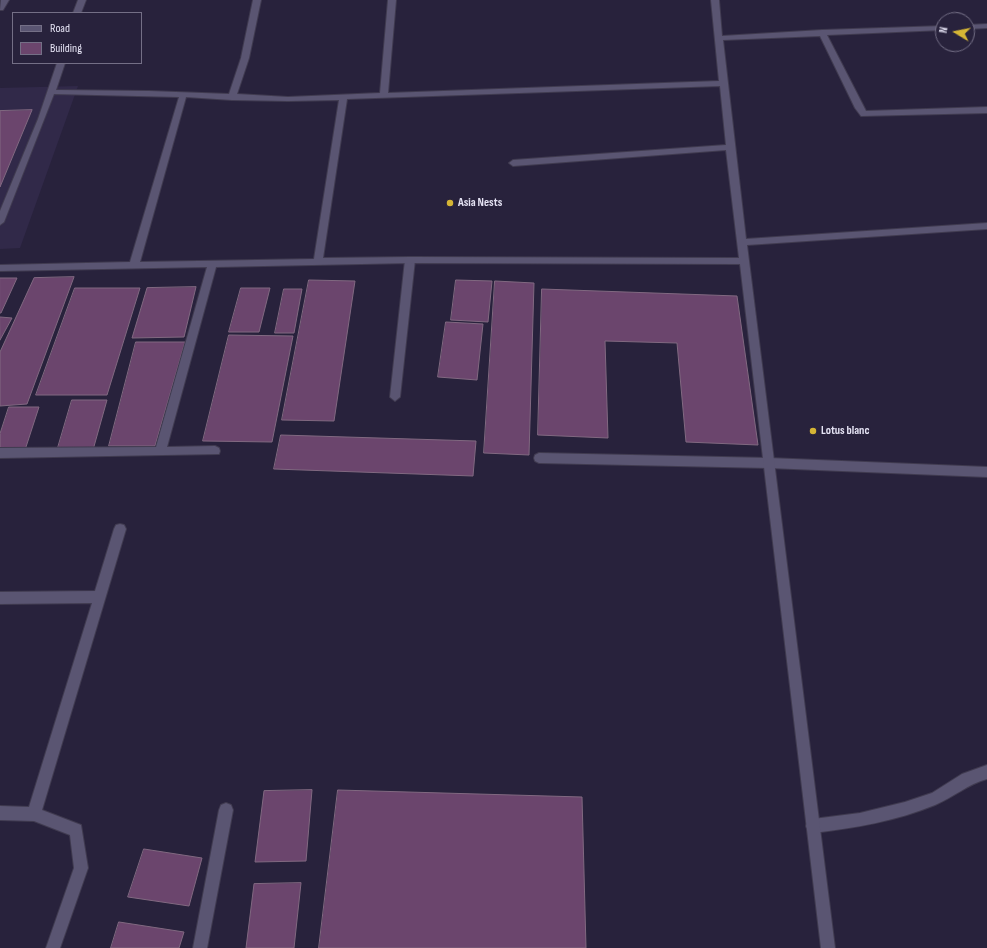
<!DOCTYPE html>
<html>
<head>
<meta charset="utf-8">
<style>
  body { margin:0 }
  #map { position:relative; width:987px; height:948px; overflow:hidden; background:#28223c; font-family:"Sofia Sans Condensed",sans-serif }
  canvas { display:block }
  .legend { position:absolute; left:12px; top:12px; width:130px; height:52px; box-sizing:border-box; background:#28223c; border:1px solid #746f86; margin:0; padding:5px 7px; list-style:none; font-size:12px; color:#e5e3f4 }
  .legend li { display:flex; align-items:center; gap:8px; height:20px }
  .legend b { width:20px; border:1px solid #746f86 }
  .north { position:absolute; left:935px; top:12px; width:40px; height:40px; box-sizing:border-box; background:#28223c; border:1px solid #746f86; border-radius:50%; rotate:280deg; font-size:11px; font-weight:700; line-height:16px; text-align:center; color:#e5e3f4 }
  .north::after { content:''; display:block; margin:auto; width:14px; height:18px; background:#d5b535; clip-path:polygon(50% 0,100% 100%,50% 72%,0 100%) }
</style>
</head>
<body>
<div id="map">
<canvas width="987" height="948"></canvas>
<ul class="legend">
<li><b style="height:5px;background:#5a5572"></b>Road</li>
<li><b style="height:11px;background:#6b456d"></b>Building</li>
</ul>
<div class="north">N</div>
</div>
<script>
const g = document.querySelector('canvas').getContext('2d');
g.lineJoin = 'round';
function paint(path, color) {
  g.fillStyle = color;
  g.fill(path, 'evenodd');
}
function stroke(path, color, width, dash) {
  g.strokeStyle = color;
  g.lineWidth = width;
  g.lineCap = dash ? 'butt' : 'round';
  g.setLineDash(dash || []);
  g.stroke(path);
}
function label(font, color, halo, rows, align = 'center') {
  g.font = font + ' "Sofia Sans Condensed",sans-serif';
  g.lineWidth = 3.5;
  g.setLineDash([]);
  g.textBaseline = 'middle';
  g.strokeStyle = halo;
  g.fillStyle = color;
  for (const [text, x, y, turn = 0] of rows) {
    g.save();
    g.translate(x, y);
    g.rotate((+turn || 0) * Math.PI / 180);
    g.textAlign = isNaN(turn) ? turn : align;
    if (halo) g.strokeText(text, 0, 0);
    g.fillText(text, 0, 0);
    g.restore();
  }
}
paint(new Path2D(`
  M78 86 20 248 0 249V88Z`), '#312949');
const building = new Path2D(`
  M32 110 0 187V111Z
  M74 277 27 404 0 406V352L34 278Z
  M0 278H17L1 313H0Z
  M309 280 355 281 334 421 282 420Z
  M456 280 492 281 488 322 451 320Z
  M495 281 534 283 529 455 484 453Z
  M196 287 184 337 132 338 147 288Z
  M75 288H140L107 395H36Z
  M241 288H270L259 332H229Z
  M284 289H302L294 333H275Z
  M542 289 737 296 758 445 686 442 677 343 605 341 608 438 538 435Z
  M0 317 12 318 0 340Z
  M446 322 483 324 477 380 438 377Z
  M229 335 293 336 272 442 203 441Z
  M136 342H185L155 446H109Z
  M72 400H107L93 450 57 451Z
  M9 407H39L25 450H0V434Z
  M281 435 476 441 473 476 274 469Z
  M312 790 306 861 255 862 264 791Z
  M338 790 582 797 586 948H319Z
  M144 849 202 858 189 906 128 897Z
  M301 883 294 948H246L254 884Z
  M119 922 184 932 179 948H111Z`);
paint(building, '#6b456d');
stroke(building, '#816981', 1);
const service = new Path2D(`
  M410 257 415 260 400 397 395 401 390 397 405 260Z
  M539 453 769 458 987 467V477L769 468 539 463 535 461 534 458 535 455Z
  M987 765V779C968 784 954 797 935 805 896 821 855 828 813 833L808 831 806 826 808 821 813 819 860 813 905 802 932 793 962 774Z`);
const minor = new Path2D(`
  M1 0H9L3 10H0Z
  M78 0H86L81 13H73Z
  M253 0H261L249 58 237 94 288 97 380 93 388 0H396L388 93 719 81 711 0H719L722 36 822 30 943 26V30L827 35 866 111 987 107V113L861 116 855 108 820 36 723 40 746 239 987 223V229L747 245 835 948H821L740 264 410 263 216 267 167 447 215 446 219 448 220 451 219 454 0 458V448L156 447 207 267 0 271V265L130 262 179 97 54 94 4 222 0 225V211L38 119 57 63H65L56 90 149 91 229 94 241 58ZM720 86 726 145 513 160 509 163 513 166 726 150 739 258 410 257 323 258 347 99ZM186 97 232 100 288 101 339 100 314 259 140 262Z
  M987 24V28L967 29V25Z
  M120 524 124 525 126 529 42 810 81 825 88 868 60 948H46L74 868 70 835 34 821 0 820V806L29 807 92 603 0 604V592L95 591 114 529 116 525Z
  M226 803 231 805 233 810 207 948H193L219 810 221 805Z`);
stroke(service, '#403b50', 2);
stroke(minor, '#403b50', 2);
paint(service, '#5a5572');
paint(minor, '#5a5572');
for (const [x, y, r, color] of [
  [450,203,4,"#d5b535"],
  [813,431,4,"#d5b535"]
]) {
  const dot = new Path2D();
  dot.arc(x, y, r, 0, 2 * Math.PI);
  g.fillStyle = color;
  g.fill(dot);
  stroke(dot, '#28223c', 1.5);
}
label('bold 12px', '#e5e3f4', '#28223c', [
  ["Asia Nests",458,203],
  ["Lotus blanc",821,431]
], 'left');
</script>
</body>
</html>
